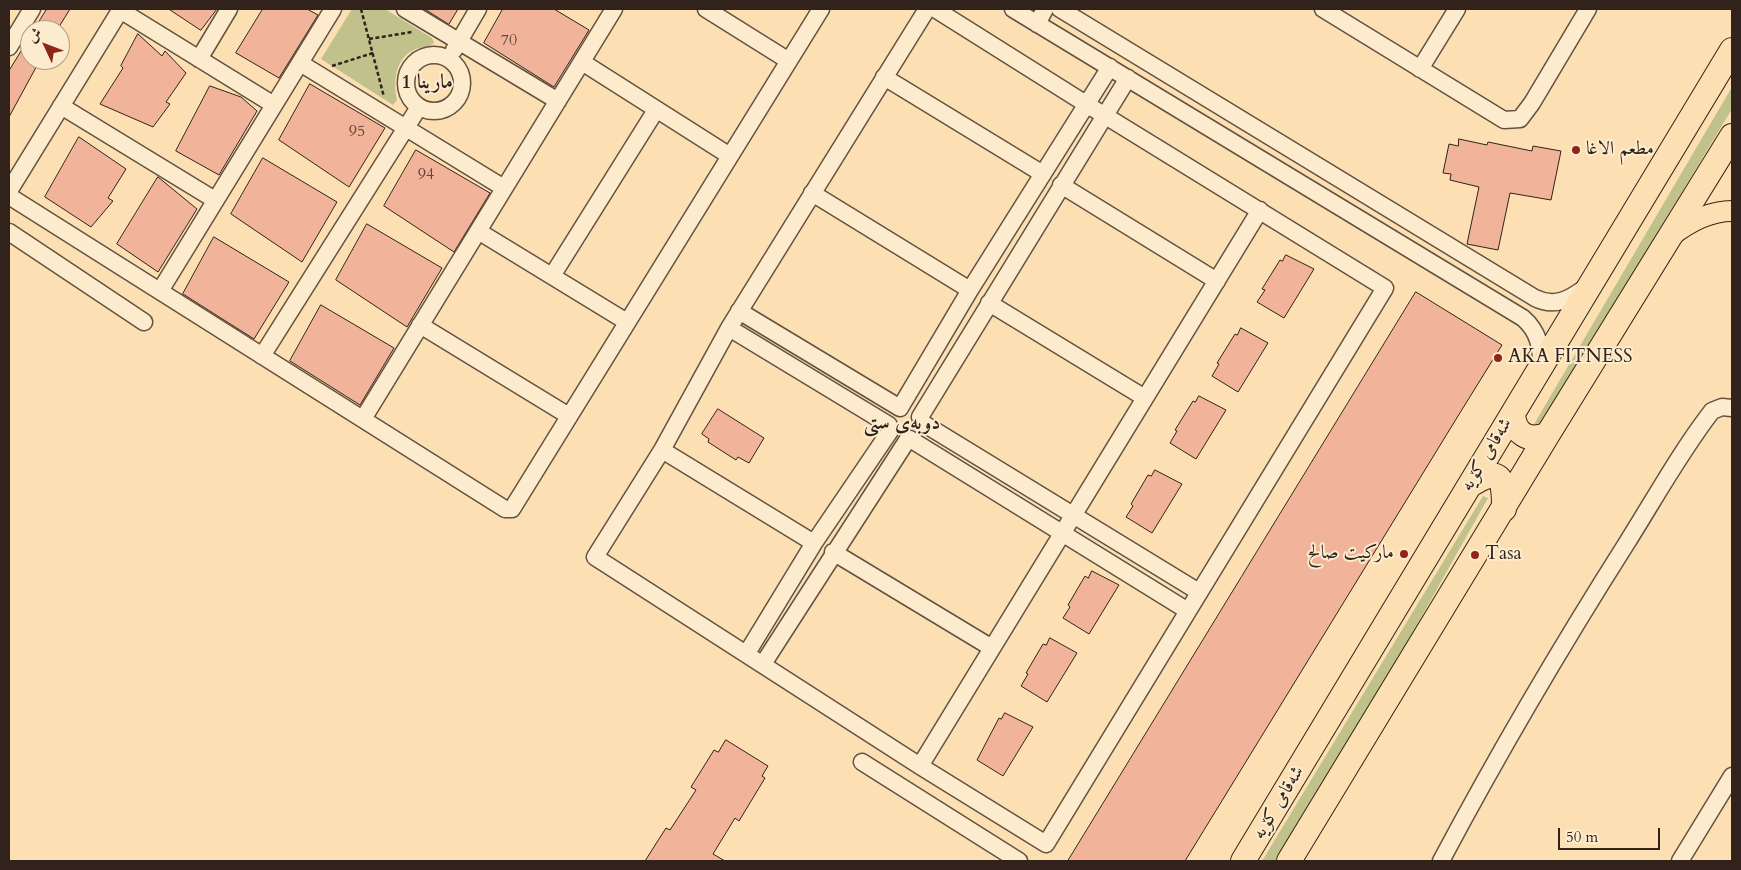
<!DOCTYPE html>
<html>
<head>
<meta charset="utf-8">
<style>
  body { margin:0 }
  #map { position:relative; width:1741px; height:870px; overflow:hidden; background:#fce0b3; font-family:Cardo,Amiri,serif }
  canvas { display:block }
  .frame { position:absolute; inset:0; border:10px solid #31221b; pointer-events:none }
  .north { position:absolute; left:20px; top:20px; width:50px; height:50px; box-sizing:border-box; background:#fdebce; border:1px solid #ab9b86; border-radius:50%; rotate:313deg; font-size:14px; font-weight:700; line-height:20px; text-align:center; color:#31221b }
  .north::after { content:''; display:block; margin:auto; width:18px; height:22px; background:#8f2418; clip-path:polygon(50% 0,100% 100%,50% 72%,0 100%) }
  .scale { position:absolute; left:1558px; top:828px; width:102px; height:22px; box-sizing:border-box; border:2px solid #31221b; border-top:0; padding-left:6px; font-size:15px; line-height:18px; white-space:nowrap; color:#31221b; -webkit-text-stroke:4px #fdebce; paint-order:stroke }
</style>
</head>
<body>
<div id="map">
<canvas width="1741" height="870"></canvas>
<div class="frame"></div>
<div class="north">ش</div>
<div class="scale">50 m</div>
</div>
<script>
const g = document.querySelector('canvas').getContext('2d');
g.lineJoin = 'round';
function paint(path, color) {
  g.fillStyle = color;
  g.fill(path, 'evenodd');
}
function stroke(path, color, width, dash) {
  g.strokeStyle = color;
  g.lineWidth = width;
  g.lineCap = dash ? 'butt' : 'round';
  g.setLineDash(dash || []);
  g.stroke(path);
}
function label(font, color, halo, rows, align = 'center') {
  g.font = font + ' Cardo,Amiri,serif';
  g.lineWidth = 4;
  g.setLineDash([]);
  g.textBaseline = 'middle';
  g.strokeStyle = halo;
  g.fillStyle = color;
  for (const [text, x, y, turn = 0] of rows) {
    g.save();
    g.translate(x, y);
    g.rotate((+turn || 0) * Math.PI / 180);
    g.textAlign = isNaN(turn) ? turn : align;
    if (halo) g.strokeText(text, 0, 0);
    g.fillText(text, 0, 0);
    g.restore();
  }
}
paint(new Path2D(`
  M352 9H385L432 38 434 43C429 48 423 46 416 49 395 57 393 81 397 100L393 105 321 59Z
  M1732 87V109L1536 434 1530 431Z
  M1483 496 1488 498 1391 671 1277 861H1262Z`), '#c1c28b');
const building = new Path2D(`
  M47 9H70L57 30H34Z
  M169 9H217L201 30Z
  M263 9H307L318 15 279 78 236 53Z
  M425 9H458L449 24Z
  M503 9H554L589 30 554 87 484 43Z
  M138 34 162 56 165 51 186 73 166 102 170 104 153 127 100 104 123 68 121 66Z
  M30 37V60H40L9 117V71Z
  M310 84 385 128 349 187 279 140Z
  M210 86 241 97 257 111 219 175 176 151Z
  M79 137 126 169 108 198 113 201 91 227 45 197Z
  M1459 139 1487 145 1488 142 1532 151 1533 146 1561 151 1551 200 1510 193 1498 250 1467 244 1479 187 1450 180 1451 174 1443 173 1449 144 1458 146Z
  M416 150 490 193 454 252 384 206Z
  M263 158 337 202 302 262 231 214Z
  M158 177 197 209 158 272 117 244Z
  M367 224 442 268 407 327 336 280Z
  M214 237 289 282 254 339 183 294Z
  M1286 255 1314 269 1284 318 1257 302 1265 290 1262 289 1280 260 1282 261Z
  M1416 292 1502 345 1458 416 1185 861H1068Z
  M321 305 394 348 360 405 290 361Z
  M1241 328 1268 343 1238 392 1212 376 1219 364 1217 363 1235 334 1237 335Z
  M1199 396 1226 410 1196 459 1170 443 1177 431 1175 430 1193 401 1195 402Z
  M718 409 764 438 749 463 738 457 736 460 708 442 709 439 702 434Z
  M1155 470 1182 484 1152 533 1126 517 1133 506 1131 504 1148 475 1151 476Z
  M1092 571 1119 585 1089 634 1063 618 1070 607 1068 605 1085 576 1088 578Z
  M1050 638 1077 653 1047 702 1021 686 1028 674 1026 673 1043 644 1046 645Z
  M1005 713 1033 727 1003 776 977 760 999 718 1001 719Z
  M726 740 768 766 762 776 765 778 739 821 735 818 713 854 725 861H645L666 828 670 830 696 790 691 787 714 750 718 752Z`);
paint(building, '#f1b399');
stroke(building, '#31221b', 1);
const minor = new Path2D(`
  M405 9 558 101
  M706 9 789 61
  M927 9 729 328 662 450 595 557 920 766 1046 844 1385 288 1086 104 935 9
  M1013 9 1523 318C1537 330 1544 349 1539 368
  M1060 9 1535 298C1555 308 1570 299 1586 287
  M1323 9 1504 120 1520 119 1532 103 1588 9
  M120 10 274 105
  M1037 24 1045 9
  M9 47 32 9
  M454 50 478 9
  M406 83a28 28 0 1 1 56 0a28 28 0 1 1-56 0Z
  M199 59 229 9
  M582 62 730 156
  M300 63 504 188
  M1420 69 1457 9
  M884 77 1043 174
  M61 106 215 200
  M1061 185 1217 281
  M9 191 121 9
  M812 193 970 290
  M9 196 505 509H512L821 9
  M478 231 627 322
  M9 232 144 322
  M552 276 656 110
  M160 291 333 9
  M989 303 1145 398
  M739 311 900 408 970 290 1110 67
  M420 325 569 416
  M729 328 889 425
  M262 356 419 107
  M920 417 1128 78
  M363 419 614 9
  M921 422 1199 592
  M910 439 1188 611
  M662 450 814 543
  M833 552 992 648
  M747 653 814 543 890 431
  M763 664 908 439
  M862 762 1019 861
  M920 766 1260 210
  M1441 861C1499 752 1562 645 1628 541 1655 498 1681 451 1712 411L1722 407 1732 408
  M1680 861 1732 776`);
const major = new Path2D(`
  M1671 236C1689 222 1709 211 1732 211`);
const highway = new Path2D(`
  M1513 413C1514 434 1529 443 1548 434
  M1469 486C1501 465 1504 477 1504 509
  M1243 861 1732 50
  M1289 861 1548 434 1732 136`);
stroke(minor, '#645241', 19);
stroke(major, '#31221b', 22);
stroke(highway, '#31221b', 26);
stroke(new Path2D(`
  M361 9 384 97
  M369 39 412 32
  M332 66 373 53`), '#31221b', 2.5, [4, 2.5]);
stroke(minor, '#fdebce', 16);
stroke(major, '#fce0b3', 20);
stroke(highway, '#fce0b3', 24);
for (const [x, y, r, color] of [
  [1576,150,5,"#8f2418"],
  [1498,358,5,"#8f2418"],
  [1404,554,5,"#8f2418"],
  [1475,555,5,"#8f2418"]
]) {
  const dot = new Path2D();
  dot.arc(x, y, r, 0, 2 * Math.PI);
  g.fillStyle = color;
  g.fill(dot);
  stroke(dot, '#fdebce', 2);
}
label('16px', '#61463a', null, [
  ["70",509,41],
  ["95",357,132],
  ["94",426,175]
]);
label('19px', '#31221b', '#fdebce', [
  ["مطعم الاغا",1586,150],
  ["AKA FITNESS",1508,358],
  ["ماركيت صالح",1394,554,"right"],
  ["Tasa",1485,555]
], 'left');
label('19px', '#31221b', '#fdebce', [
  ["شەقامی کۆیە",1487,455,-59],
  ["شەقامی کۆیە",1279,803,-59]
]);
label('bold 20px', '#31221b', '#fdebce', [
  ["مارینا 1",427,83],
  ["دوبه‌ی ستی",902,424]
]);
</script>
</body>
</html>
